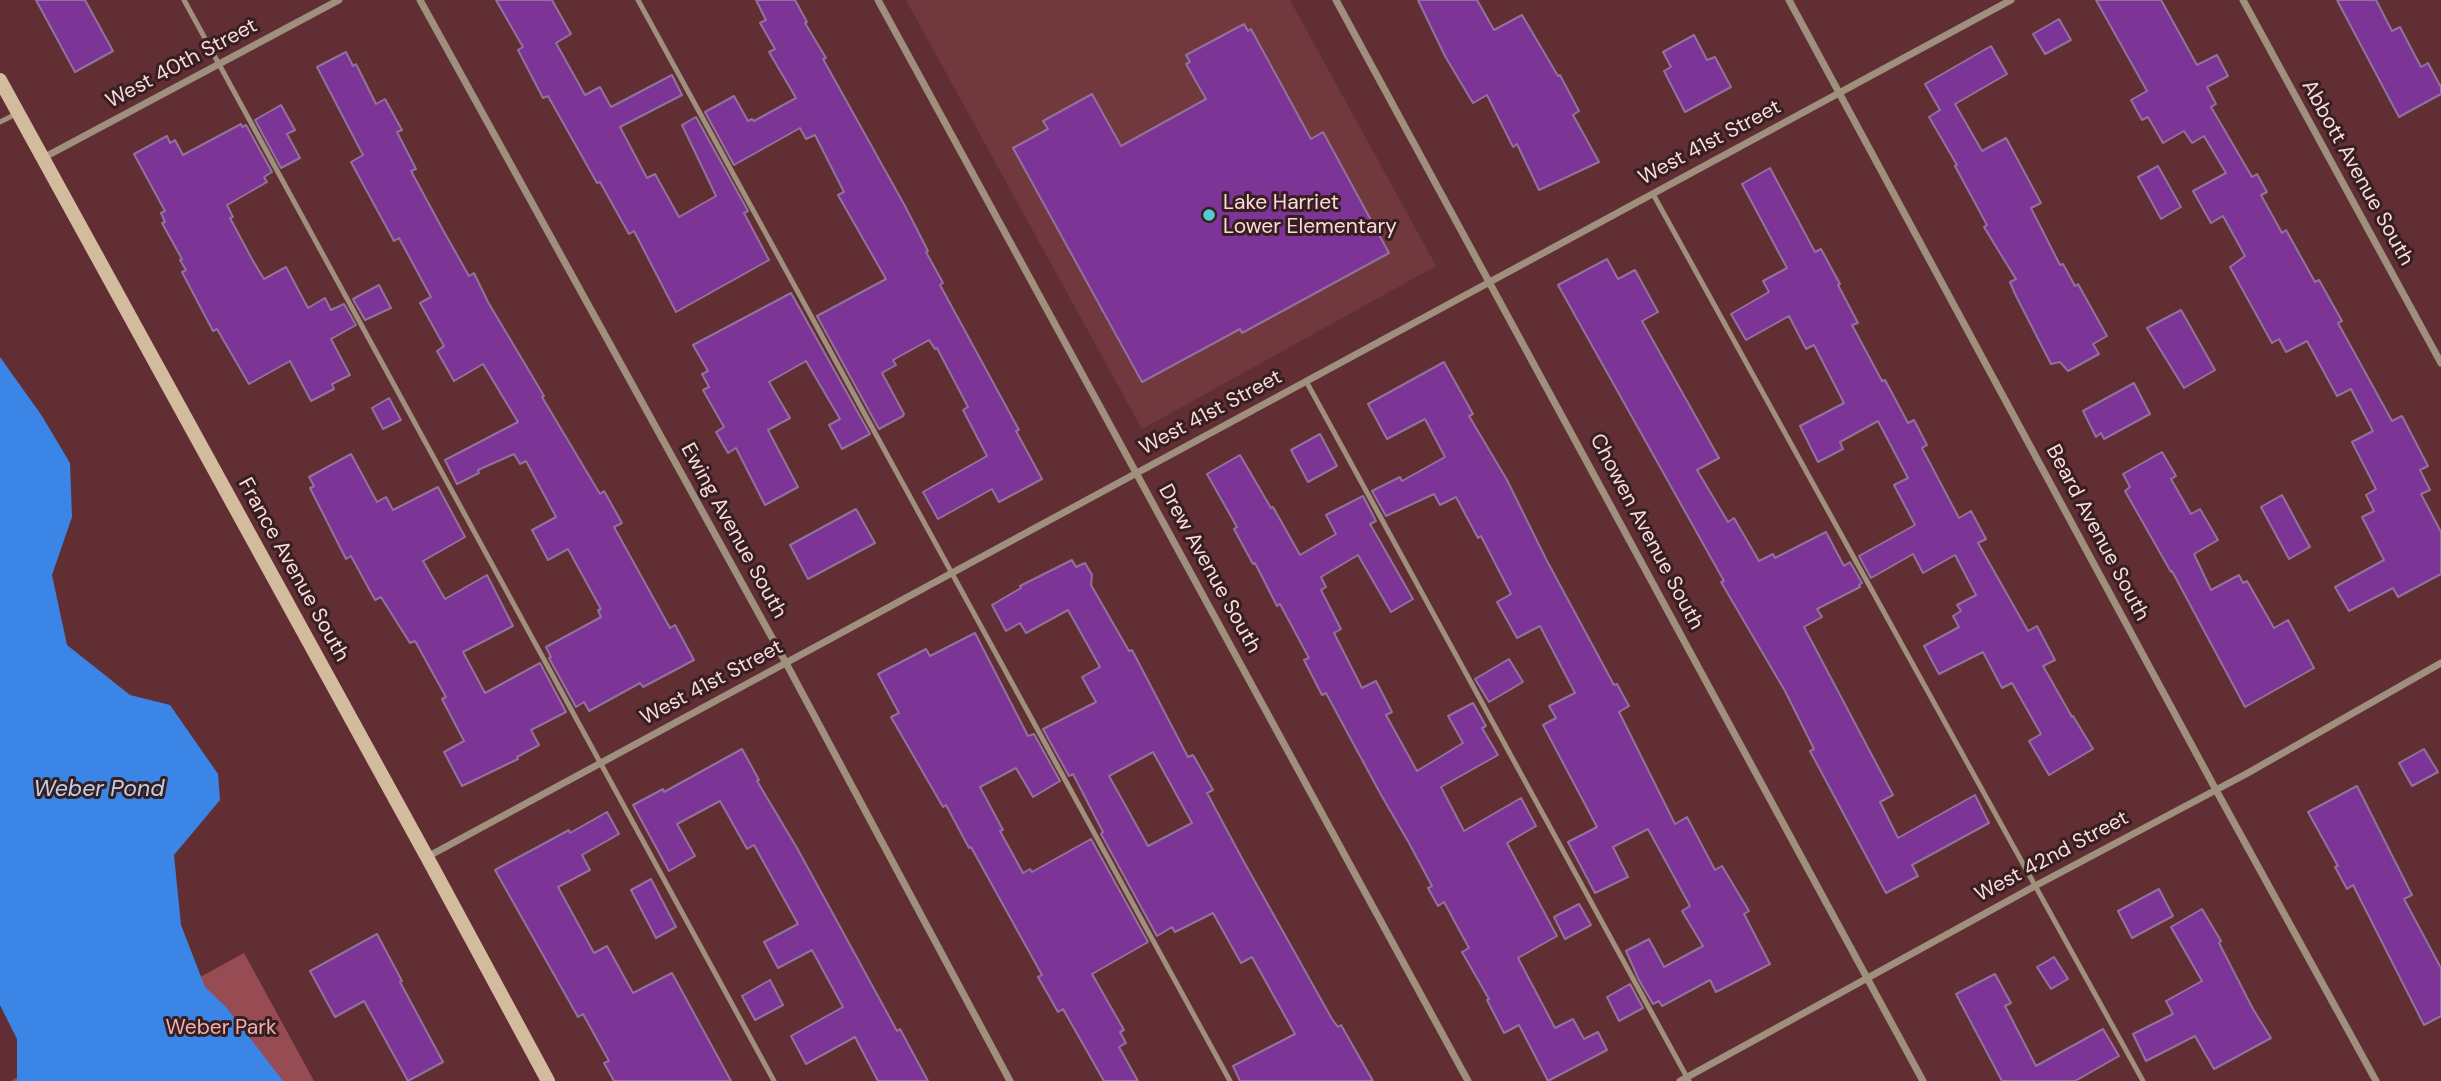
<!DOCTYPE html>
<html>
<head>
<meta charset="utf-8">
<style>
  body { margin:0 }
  canvas { display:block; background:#612f33 }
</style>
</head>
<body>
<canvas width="2441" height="1081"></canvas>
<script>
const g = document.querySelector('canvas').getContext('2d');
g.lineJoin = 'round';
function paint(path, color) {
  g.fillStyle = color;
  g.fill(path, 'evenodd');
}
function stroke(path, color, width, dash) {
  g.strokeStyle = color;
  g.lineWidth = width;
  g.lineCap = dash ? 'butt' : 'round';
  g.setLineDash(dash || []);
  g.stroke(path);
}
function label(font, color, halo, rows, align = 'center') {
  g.font = font + ' "DM Sans",sans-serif';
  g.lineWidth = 6;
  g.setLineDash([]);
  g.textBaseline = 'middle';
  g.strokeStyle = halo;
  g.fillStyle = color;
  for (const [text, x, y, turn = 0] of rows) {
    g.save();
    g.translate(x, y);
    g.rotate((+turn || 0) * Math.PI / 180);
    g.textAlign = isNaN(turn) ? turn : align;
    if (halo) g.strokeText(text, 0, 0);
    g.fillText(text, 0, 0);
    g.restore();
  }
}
paint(new Path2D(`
  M906 0H1290L1436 266 1142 429Z`), '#71383e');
paint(new Path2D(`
  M244 953 314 1081H11Z`), '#964c52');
paint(new Path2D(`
  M0 357 42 416 70 463 72 517 52 575 67 645 130 695 170 705 218 774 220 800 174 855 181 925 205 987 226 1007 283 1081H17V1039L0 1005Z`), '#3a85e6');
const building = new Path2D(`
  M36 0H85L113 51 75 72Z
  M496 0H552L571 34 556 43 585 95 600 87 611 107 672 75 682 95 620 127 647 178 655 174 679 217 716 196 682 125 696 117 748 211 744 213 769 260 676 312 634 231 629 234 600 182 597 183 548 96 543 98 518 50 523 47Z
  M756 0H795L807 22 805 23 826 58 823 59 905 206 928 251 926 252 943 283 940 285 1019 430 1016 431 1042 479 999 502 992 489 938 519 923 492 987 456 963 410 968 407 937 348 935 349 929 340 893 360 896 365 882 373 904 414 903 416 879 429 817 316 886 279 838 195 844 192 815 135 806 139 800 128 734 165 705 112 734 96 748 121 752 119 754 121 796 98 769 52 775 49 760 23 766 20Z
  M1418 0H1477L1494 30 1522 15 1558 76 1560 75 1579 111 1573 115 1599 162 1539 190 1517 144 1513 147 1487 95 1473 103 1445 56Z
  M2096 0H2161L2197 65 2217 55 2228 76 2207 87 2216 104 2211 107 2252 177 2257 174 2267 192 2261 195 2282 233 2286 230 2315 282 2319 280 2342 321 2338 323 2392 421 2402 416 2428 466 2420 470 2430 490 2421 494 2441 532V574L2398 597 2393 588 2349 611 2335 587 2384 560 2362 517 2374 511 2366 495 2376 489 2352 442 2373 431 2351 389 2337 396 2307 341 2286 352 2279 339 2272 343 2230 267 2245 256 2223 216 2211 223 2193 191 2226 173 2204 136 2192 143 2184 131 2163 143 2148 117 2142 120 2131 100 2147 91Z
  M2337 0H2376L2392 31 2400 27 2421 67 2428 63 2441 87V94L2399 117Z
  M2059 19 2071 40 2045 54 2033 34Z
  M1244 24 1248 31 1251 29 1311 139 1323 132 1389 253 1242 333 1240 329 1142 382 1013 148 1048 129 1043 121 1092 94 1121 146 1206 99 1186 64 1190 62 1186 55Z
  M1694 35 1707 60 1715 57 1731 87 1685 112 1664 71 1671 67 1663 52Z
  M1991 46 2007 74 1955 104 1982 151 2006 138 2041 203 2031 208 2060 265 2063 264 2075 286 2078 284 2107 336 2093 344 2099 354 2068 371 2060 362 2051 364 2016 296 2010 282 2016 279 1984 227 1987 225 1955 166 1957 165 1929 117 1940 110 1925 84Z
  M346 52 353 66 356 64 376 104 385 99 402 130 397 132 416 169 411 171 443 230 469 276 474 273 488 302 544 396 542 397 600 494 604 491 622 523 614 527 670 628 675 625 694 660 643 687 640 683 589 711 584 702 576 707 549 658 551 657 546 647 601 617 598 610 601 609 568 549 548 560 532 530 556 517 526 461 520 464 514 454 478 470 479 473 457 484 445 460 518 422 483 364 454 381 437 351 444 346 420 303 431 297 399 238 394 241 351 162 363 155 317 67Z
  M281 105 295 130 287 134 300 158 281 168 255 120Z
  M241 124 242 127 246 125 272 172 264 177 267 182 227 205 233 217 230 218 253 261 264 279 286 267 308 308 325 298 331 310 344 304 356 325 331 339 350 375 332 384 334 389 311 401 290 361 249 384 217 329 213 331 182 272 186 270 180 260 182 259 162 223 165 222 161 213 165 211 134 154 167 136 170 143 175 140 183 155Z
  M2158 166 2181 207 2161 219 2138 177Z
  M1770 168 1815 252 1821 249 1840 284 1838 285 1858 323 1852 325 1882 381 1885 380 1908 423 1914 420 1927 445 1922 448 1959 518 1971 511 1986 539 1978 543 2028 631 2037 626 2055 660 2043 666 2072 717 2073 716 2093 749 2049 775 2029 741 2041 734 2012 683 2002 688 1983 652 1939 674 1924 646 1959 627 1953 616 1961 611 1957 605 1976 595 1955 555 1923 573 1913 554 1871 578 1859 556 1915 525 1894 485 1908 478 1878 421 1840 442 1843 449 1818 462 1800 426 1844 403 1814 345 1806 349 1789 316 1746 340 1731 314 1769 292 1763 281 1787 268 1742 184Z
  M1607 259 1618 279 1635 270 1658 312 1642 321 1719 458 1697 470 1728 522 1734 518 1759 561 1773 554 1775 558 1826 532 1844 566 1850 562 1862 583 1859 585 1860 587 1817 609 1822 617 1804 627 1893 795 1880 802 1898 838 1975 795 1989 823 1912 865 1918 876 1886 893 1810 751 1814 749 1785 691 1721 582 1724 581 1558 285Z
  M379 285 391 308 365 320 353 299Z
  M791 293 870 434 842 449 829 425 840 419 806 361 769 382 790 418 768 430 798 487 765 505 736 448 728 453 716 432 724 427 703 390 709 387 702 374 708 371 693 345Z
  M2181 310 2215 370 2184 388 2147 328Z
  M1444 362 1473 414 1469 416 1507 480 1546 559 1614 685 1617 684 1629 706 1619 712 1675 824 1687 817 1715 870 1722 866 1749 911 1744 914 1770 964 1716 992 1710 980 1662 1006 1659 1001 1653 1004 1639 980 1626 951 1649 939 1664 967 1703 946 1682 911 1690 906 1648 829 1613 847 1628 877 1595 893 1568 842 1597 827 1543 725 1556 718 1549 706 1575 693 1540 626 1517 638 1497 602 1511 594 1481 536 1478 538 1456 497 1440 505 1434 494 1386 516 1372 491 1400 477 1402 481 1445 457 1425 419 1387 439 1368 404Z
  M2134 383 2150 414 2104 439 2101 433 2096 437 2083 411Z
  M389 398 401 420 383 429 372 408Z
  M1320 434 1337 466 1308 482 1291 450Z
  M2162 452 2176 476 2171 479 2191 514 2200 509 2218 540 2194 554 2211 590 2239 575 2243 583 2247 581 2274 628 2288 620 2314 668 2245 707 2172 571 2171 572 2125 491 2130 487 2123 474Z
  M351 454 377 502 386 497 393 510 438 487 465 537 423 561 445 599 487 575 513 626 463 652 485 693 540 663 566 712 531 730 539 745 517 757 518 759 462 786 444 752 464 741 442 699 446 697 415 641 410 643 381 597 375 600 351 556 346 559 310 488 314 486 309 477Z
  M1240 455 1271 508 1273 507 1300 555 1336 534 1326 515 1363 496 1376 521 1370 524 1413 599 1391 612 1358 555 1321 577 1326 587 1321 590 1341 629 1334 633 1362 688 1376 681 1392 712 1386 715 1417 771 1463 743 1448 716 1473 703 1486 726 1482 728 1498 755 1441 787 1464 831 1521 798 1536 826 1507 843 1557 936 1518 958 1555 1028 1573 1019 1584 1039 1598 1032 1607 1050 1548 1081 1519 1025 1504 1033 1487 1000 1489 999 1462 952 1469 948 1444 902 1438 906 1428 888 1432 886 1409 843 1380 793 1326 693 1322 695 1304 660 1309 658 1280 604 1277 606 1255 563 1253 564 1234 529 1237 527 1207 474Z
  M2282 495 2310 547 2289 559 2261 507Z
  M856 509 875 543 808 579 790 545Z
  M1072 560 1076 567 1085 563 1092 575 1091 585 1129 651 1132 650 1188 757 1193 755 1213 790 1207 793 1244 862 1332 1019 1338 1027 1341 1025 1373 1081H1240L1233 1066 1295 1034 1252 957 1241 963 1213 913 1175 932 1172 927 1157 936 1101 834 1103 832 1073 774 1069 776 1043 729 1096 702 1082 677 1100 667 1068 610 1026 633 1020 623 1006 631 992 605 1021 588 1020 586ZM1153 752 1192 823 1148 846 1109 776Z
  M975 633 1028 736 1034 734 1060 781 1033 797 1016 768 980 787 1003 830 1000 831 1023 873 1030 869 1032 872 1091 839 1148 942 1092 974 1124 1030 1120 1032 1126 1043 1119 1047 1138 1081H1104L1063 1009 1058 1012 1038 977 1042 975 971 847 969 848 946 805 943 807 891 717 899 713 878 674 926 649 930 656Z
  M1509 659 1523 682 1489 702 1475 679Z
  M742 749 759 780 757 781 797 848 897 1031 900 1029 928 1081H878L855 1037 806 1064 791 1036 843 1007 812 950 778 968 764 942 798 924 754 845 747 849 720 801 677 824 695 856 669 871 633 805 663 789 664 792Z
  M2424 749 2438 772 2412 786 2399 763Z
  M2357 786 2412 895 2404 899 2441 968V1016L2424 1025 2353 885 2347 889 2335 867 2338 866 2308 812Z
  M607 812 619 834 582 855 590 870 558 887 594 953 607 946 633 993 672 973 731 1081H614L604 1063 609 1061 583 1014 578 1017 495 870 569 830 570 833Z
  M651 879 676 927 656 938 631 890Z
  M2159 889 2173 916 2132 938 2118 911Z
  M1579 904 1591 925 1565 939 1554 917Z
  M2202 909 2221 941 2219 943 2253 1009 2271 1038 2214 1069 2195 1036 2146 1061 2133 1034 2173 1014 2166 1001 2202 981 2171 927Z
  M377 934 402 981 400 982 443 1062 408 1081 364 1001 335 1017 310 971Z
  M2054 957 2068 979 2051 989 2037 967Z
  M1995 974 2011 1003 2005 1006 2036 1066 2103 1029 2119 1056 2075 1081H2002L1956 994Z
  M770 980 783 1005 755 1020 742 996Z
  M1630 984 1643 1008 1619 1021 1607 997Z`);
paint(building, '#7d3497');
stroke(building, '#91729d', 2);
stroke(new Path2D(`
  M184 0 774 1081
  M638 0 1230 1081
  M0 122 18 113
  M1653 194 2143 1081
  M1306 381 1689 1081`), '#9e907c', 5);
stroke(new Path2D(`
  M420 0 786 663 1010 1081
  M878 0 1468 1081
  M1336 0 1923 1081
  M1789 0 2216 790 2376 1081
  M2243 0 2441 363
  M43 158 339 0
  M427 857 2011 0
  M1680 1081 2035 886 2246 774 2441 663`), '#9e907c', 7);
stroke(new Path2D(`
  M0 80 427 857 548 1081`), '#d3bc9d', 14);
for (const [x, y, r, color] of [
  [1209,215,7,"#52cdce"]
]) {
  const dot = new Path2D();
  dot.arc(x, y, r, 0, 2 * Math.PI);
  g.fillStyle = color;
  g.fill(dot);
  stroke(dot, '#371f21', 2.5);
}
label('21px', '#fcdbdc', '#371f21', [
  ["West 40th Street",182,64,-28],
  ["West 41st Street",1710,143,-28],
  ["Abbott Avenue South",2357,173,61],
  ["West 41st Street",1211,413,-28],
  ["Ewing Avenue South",733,531,61],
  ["Chowen Avenue South",1646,532,62],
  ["Beard Avenue South",2097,533,62],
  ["Drew Avenue South",1209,569,61],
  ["France Avenue South",293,570,61],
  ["West 41st Street",712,683,-28],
  ["West 42nd Street",2052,857,-28]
]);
label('21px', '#fcdbdc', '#371f21', [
  ["Lake Harriet",1223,203],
  ["Lower Elementary",1223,227]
], 'left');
label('21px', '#f2b0b2', '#371f21', [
  ["Weber Park",221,1028]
]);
label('italic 23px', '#bfd1e9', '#371f21', [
  ["Weber Pond",99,790]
]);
</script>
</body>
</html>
